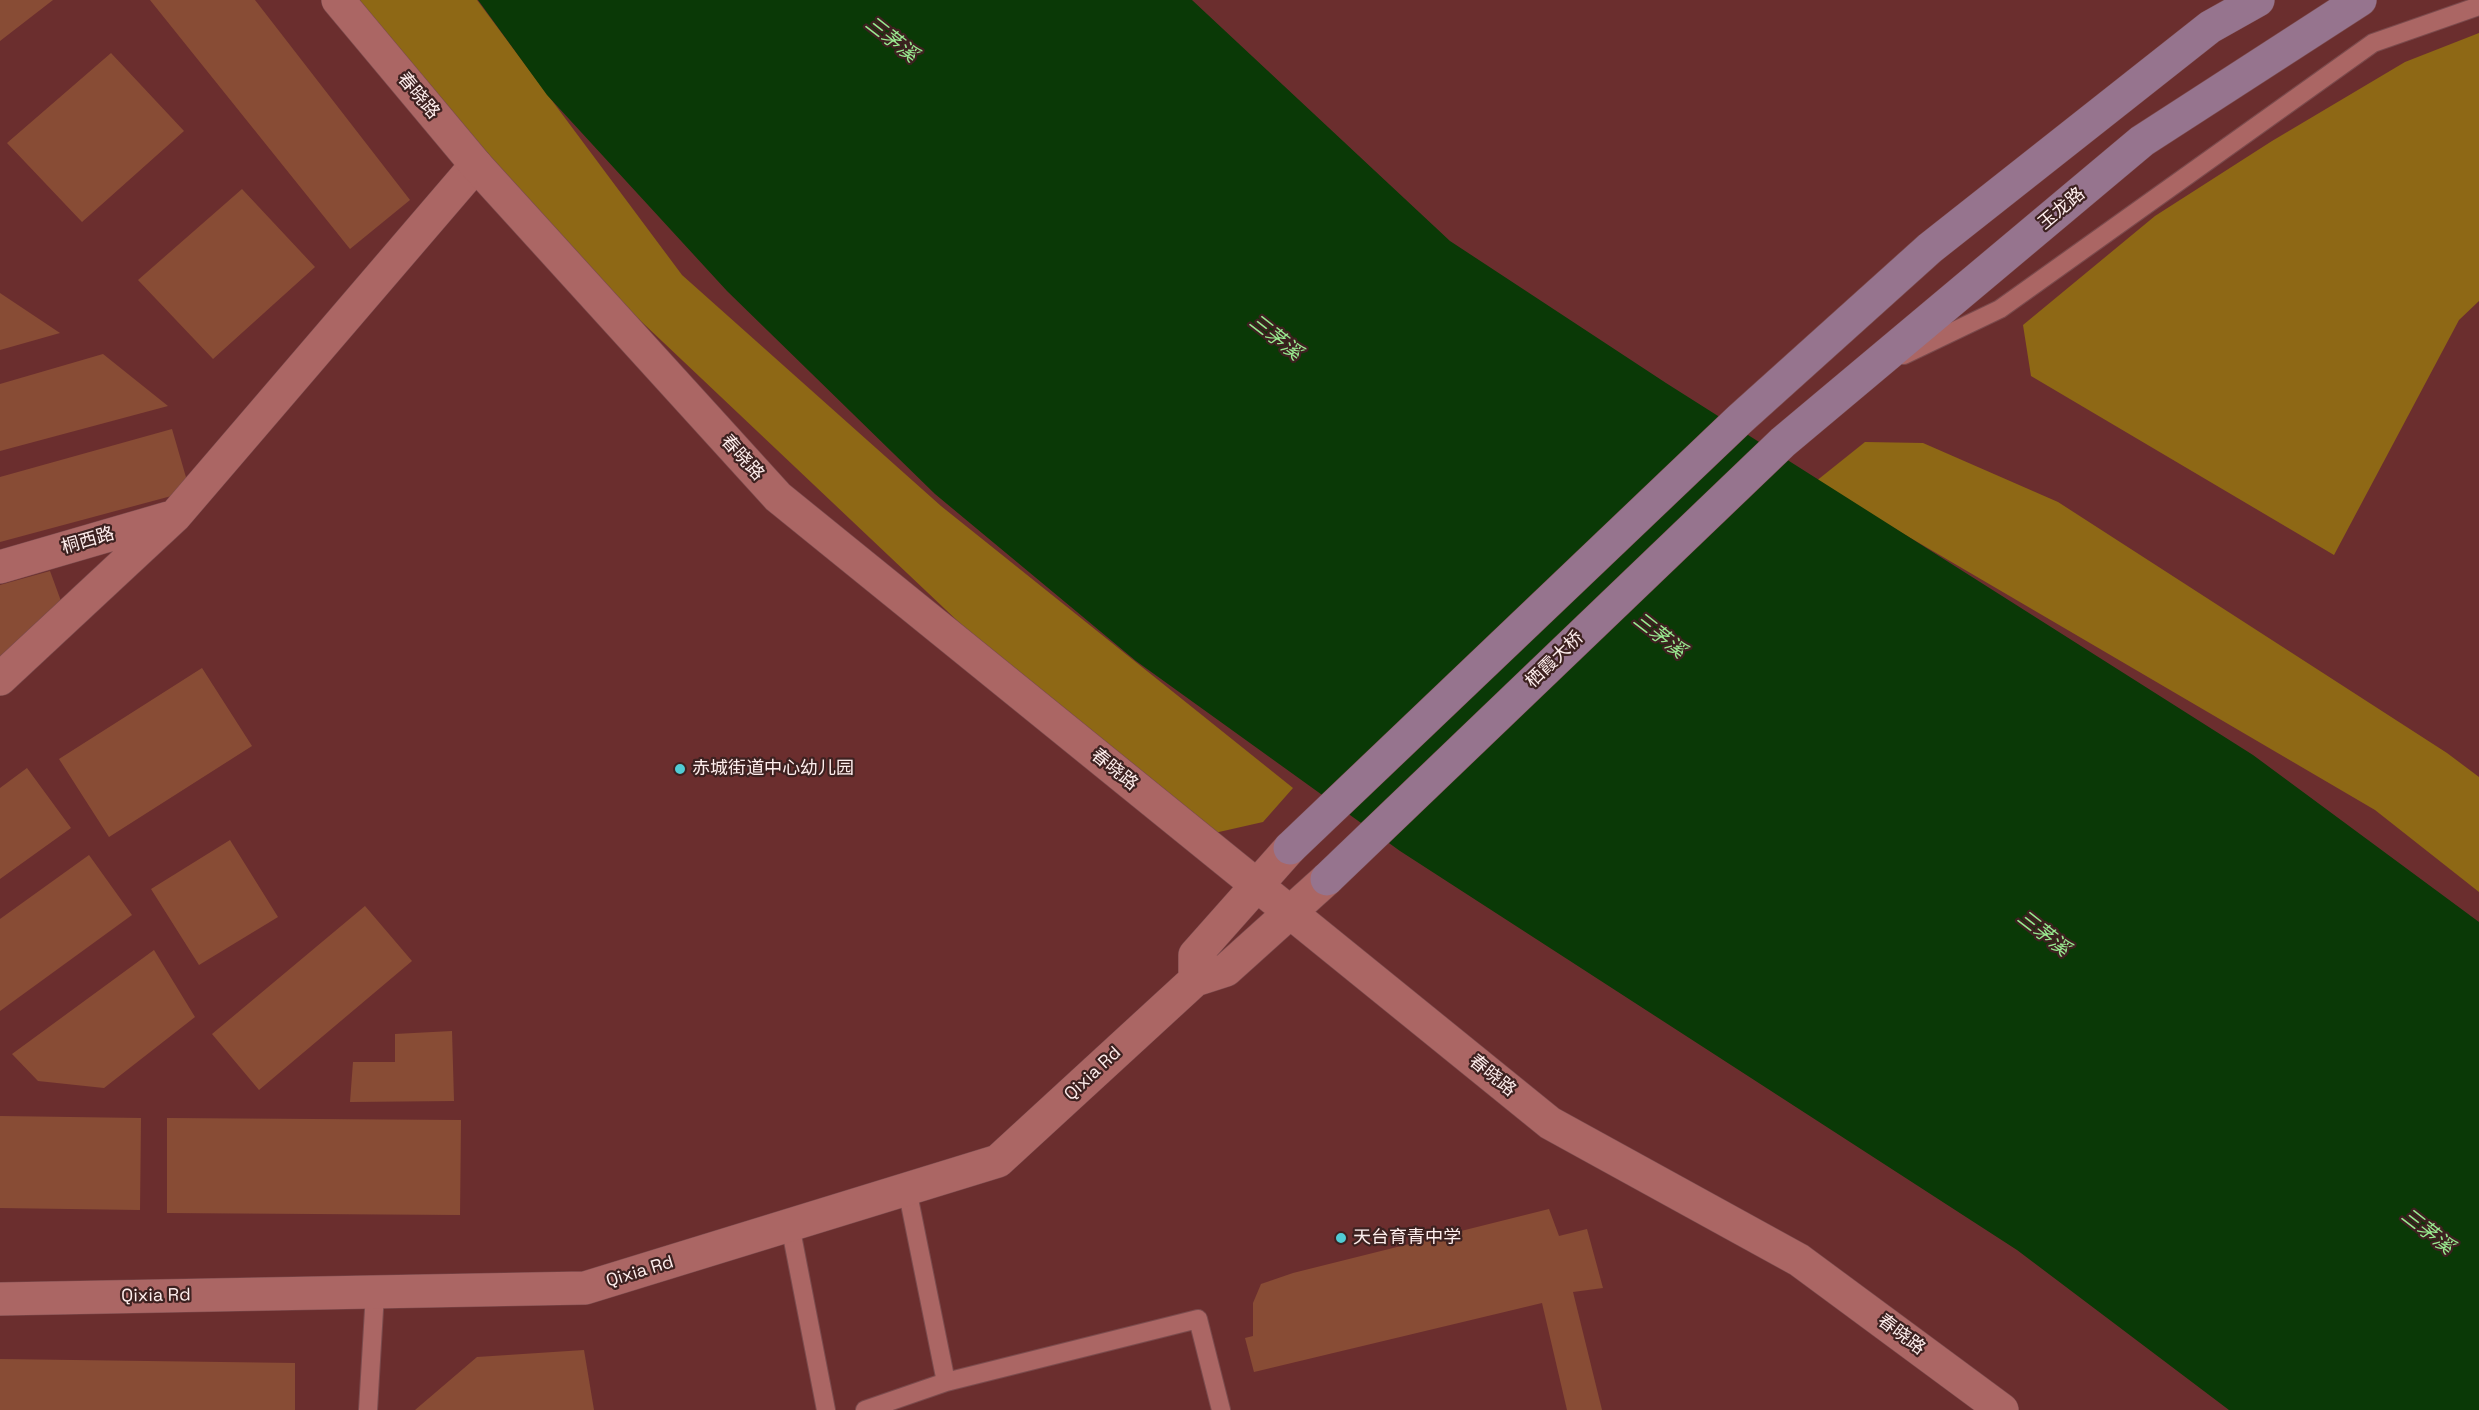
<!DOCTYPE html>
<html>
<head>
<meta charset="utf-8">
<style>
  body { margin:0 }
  canvas { display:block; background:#6b2e2e }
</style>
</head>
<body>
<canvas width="2479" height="1410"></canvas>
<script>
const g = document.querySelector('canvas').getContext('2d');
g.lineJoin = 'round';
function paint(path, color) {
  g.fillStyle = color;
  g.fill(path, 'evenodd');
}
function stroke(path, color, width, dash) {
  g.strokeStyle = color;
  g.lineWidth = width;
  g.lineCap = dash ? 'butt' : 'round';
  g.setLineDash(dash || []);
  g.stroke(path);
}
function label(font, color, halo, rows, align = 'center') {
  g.font = font + ' "Space Grotesk","Noto Sans SC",sans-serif';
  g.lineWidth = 4.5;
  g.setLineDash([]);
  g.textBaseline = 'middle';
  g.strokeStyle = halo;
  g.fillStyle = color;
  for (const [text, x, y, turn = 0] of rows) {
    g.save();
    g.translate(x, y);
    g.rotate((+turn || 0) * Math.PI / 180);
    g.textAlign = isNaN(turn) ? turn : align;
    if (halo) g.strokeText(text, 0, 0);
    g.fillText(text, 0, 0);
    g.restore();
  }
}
paint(new Path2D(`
  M338 0H477L682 275 941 506 1293 788 1263 822 1210 834 1143 780 964 627 476 165Z
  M2479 33V301L2459 320 2334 555 2031 376 2023 325 2155 216 2272 141 2405 62Z
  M1865 442 1923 443 2058 502 2447 753 2479 777V892L2375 810 1815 482Z`), '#8e6815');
paint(new Path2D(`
  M478 0H1192L1450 241 1666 383 2253 755 2479 922V1410H2229L2017 1250 1400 851 1136 661 935 494 727 291 547 95Z`), '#0a3906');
paint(new Path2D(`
  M0 0H53L0 41Z
  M150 0H255L410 200 350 249Z
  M111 53 184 131 82 222 7 143Z
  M242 189 315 267 213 359 138 280Z
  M0 293 60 333 0 350Z
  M103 354 168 406 0 451V384Z
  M172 429 190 491 0 542V477Z
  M50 571 65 612 0 666V585Z
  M202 668 252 746 109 837 59 759Z
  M27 768 71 828 0 879V788Z
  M230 840 278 917 199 965 151 889Z
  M89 855 132 915 0 1011V919Z
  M365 906 412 961 259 1090 212 1034Z
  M154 950 195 1017 104 1088 38 1081 12 1054Z
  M452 1031 454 1101 350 1102 353 1062H395V1034Z
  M0 1116 141 1118 140 1210 0 1208Z
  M167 1118 461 1120 460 1215 167 1213Z
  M1549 1209 1559 1236 1587 1229 1603 1288 1573 1292 1602 1410H1567L1542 1303 1254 1372 1245 1338 1253 1336V1303L1261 1284 1293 1273Z
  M584 1350 594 1410H415L477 1357Z
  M0 1359 295 1363V1410H0Z`), '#884c35');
const service = new Path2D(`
  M1904 355 2000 309 2373 43 2479 6
  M907 1189 946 1382
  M790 1225 826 1410
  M368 1410 375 1293
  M865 1410 946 1382 1198 1319 1221 1410`);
const minor = new Path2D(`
  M0 567 168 518
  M0 679 175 516 476 165`);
const tertiary = new Path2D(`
  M338 0 476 165 778 497 1550 1123 1799 1260 2002 1410
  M1290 848 1195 955V980L1226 970 1327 879
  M0 1299 585 1288 998 1161 1195 980`);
const secondary = new Path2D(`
  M1290 848 1740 419 1930 248 2210 27 2258 0
  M1327 879 1783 442 2142 141 2360 0`);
stroke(service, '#7b4b4d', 20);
stroke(minor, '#7b4b4d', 34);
stroke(tertiary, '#7b4b4d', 34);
stroke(secondary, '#7b4b4d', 34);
stroke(service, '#ab6664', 18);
stroke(minor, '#ab6664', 33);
stroke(tertiary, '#ab6664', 33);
stroke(secondary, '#96748e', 33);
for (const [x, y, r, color] of [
  [680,769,6,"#51ccd5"],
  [1341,1238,6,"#51ccd5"]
]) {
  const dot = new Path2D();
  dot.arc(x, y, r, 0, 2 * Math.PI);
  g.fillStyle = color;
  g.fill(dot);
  stroke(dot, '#3d2120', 2);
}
label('18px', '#feeeed', '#3d2120', [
  ["春晓路",418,96,50],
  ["玉龙路",2062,209,-40],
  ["春晓路",742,458,48],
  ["桐西路",88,541,-16],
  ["栖霞大桥",1555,660,-44],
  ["春晓路",1114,770,39],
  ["Qixia Rd",1093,1074,-43],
  ["春晓路",1492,1076,39],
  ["Qixia Rd",640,1272,-17],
  ["Qixia Rd",156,1296,-1],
  ["春晓路",1901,1335,37]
]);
label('18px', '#feeeed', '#3d2120', [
  ["赤城街道中心幼儿园",692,769],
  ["天台育青中学",1353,1238]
], 'left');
label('italic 20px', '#99ea90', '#3d2120', [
  ["三茅溪",891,40,38],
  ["三茅溪",1275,338,38],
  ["三茅溪",1659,636,38],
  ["三茅溪",2043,934,38],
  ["三茅溪",2427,1232,38]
]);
</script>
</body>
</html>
